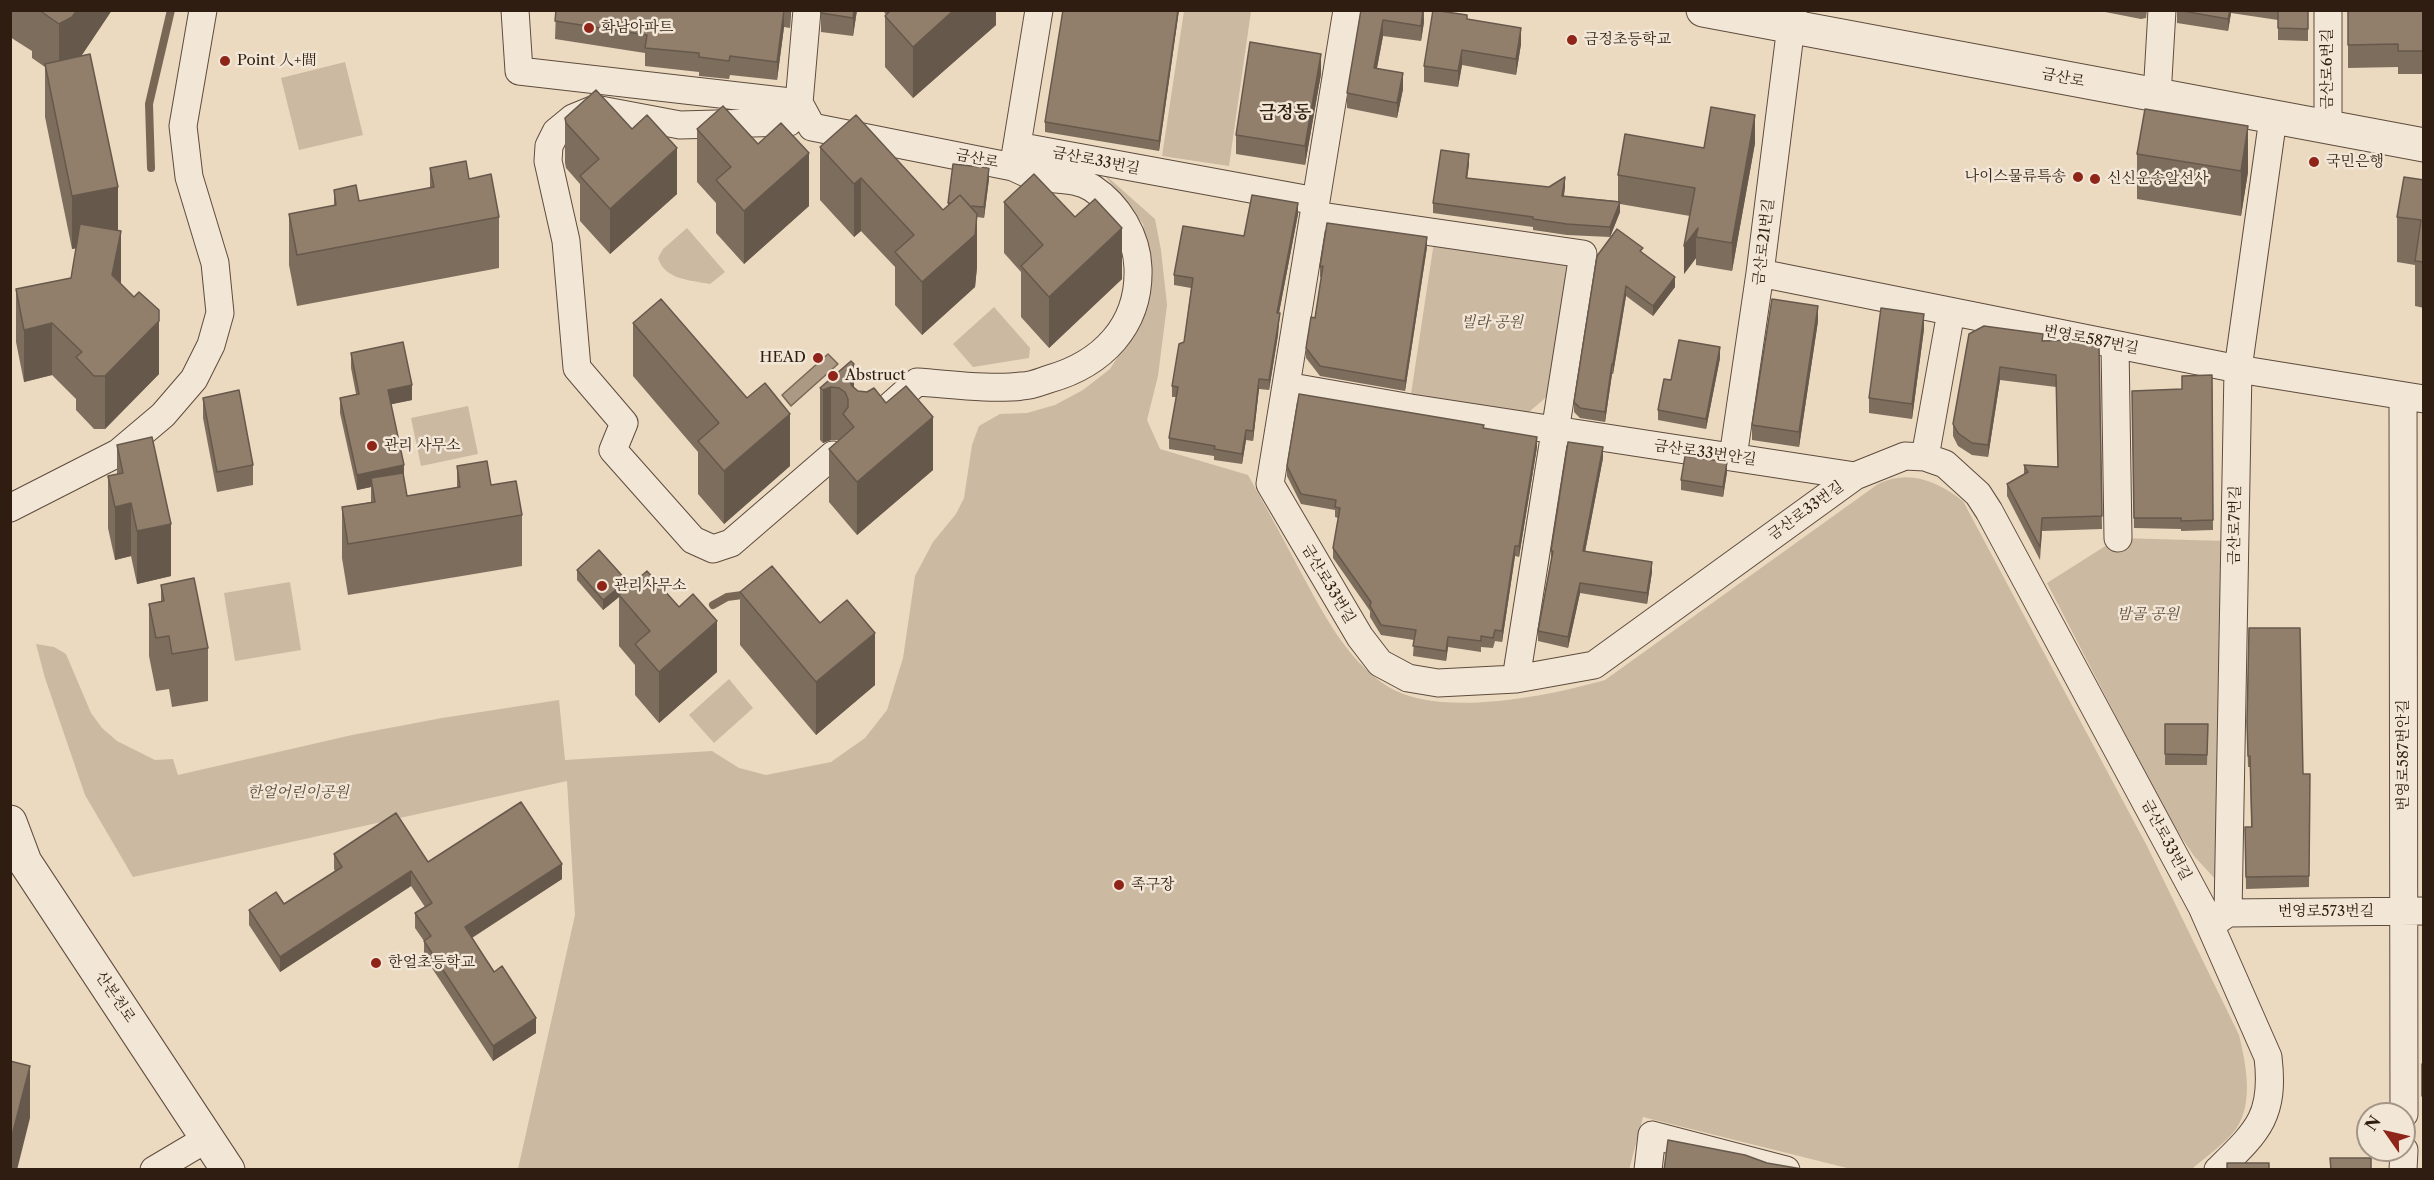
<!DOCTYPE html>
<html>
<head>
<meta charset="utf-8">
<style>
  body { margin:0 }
  #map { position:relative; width:2434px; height:1180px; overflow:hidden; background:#ebd9c0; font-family:"Libre Caslon Text",serif }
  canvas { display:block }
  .frame { position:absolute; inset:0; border:12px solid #2f1d11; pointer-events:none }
  .north { position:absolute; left:2356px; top:1102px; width:60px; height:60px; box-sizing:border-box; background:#f2e6d6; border:2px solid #a49687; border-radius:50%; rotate:304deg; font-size:16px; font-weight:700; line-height:24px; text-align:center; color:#2f1d11 }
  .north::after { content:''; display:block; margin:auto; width:21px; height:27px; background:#8f2418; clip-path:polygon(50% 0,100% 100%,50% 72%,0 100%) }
</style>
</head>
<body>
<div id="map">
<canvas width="2434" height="1180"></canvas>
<div class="frame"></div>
<div class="north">N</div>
</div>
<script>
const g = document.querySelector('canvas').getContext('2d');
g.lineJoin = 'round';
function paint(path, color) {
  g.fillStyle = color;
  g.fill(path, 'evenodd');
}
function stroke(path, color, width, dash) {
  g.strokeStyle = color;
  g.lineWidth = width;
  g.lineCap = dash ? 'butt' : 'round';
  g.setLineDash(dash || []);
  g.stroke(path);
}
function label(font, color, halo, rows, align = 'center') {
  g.font = font + ' "Libre Caslon Text","Noto Serif KR",serif';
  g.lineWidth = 5;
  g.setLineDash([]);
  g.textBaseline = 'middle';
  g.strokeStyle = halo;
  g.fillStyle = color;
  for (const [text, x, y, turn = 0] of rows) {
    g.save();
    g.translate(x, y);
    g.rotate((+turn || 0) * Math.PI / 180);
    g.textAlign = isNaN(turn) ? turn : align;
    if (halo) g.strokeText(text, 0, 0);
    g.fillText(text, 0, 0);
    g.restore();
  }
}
paint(new Path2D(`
  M1184 11H1251L1229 166 1162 156Z
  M345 62 363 135 299 150 281 78Z
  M1103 173 1155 219 1161 250 1167 305 1158 376 1147 420 1160 449 1248 475C1265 506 1282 536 1298 567 1321 609 1345 659 1387 686 1438 719 1549 696 1605 680L1878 484C1909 469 1937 481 1963 501L2147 846 2239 1035C2246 1064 2254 1103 2236 1129 2226 1143 2204 1158 2191 1170L1851 1169 1643 1117 1629 1170 518 1169 575 915 567 781 133 877 85 795 45 678 36 644 54 647 66 654 91 713 102 728 117 741 155 760 173 759 178 775 352 735 442 718 559 700 565 760 712 751 739 768 766 775 831 762 865 738 887 710 903 658 915 576 933 542 956 514 964 498 972 445 979 426 1000 414 1027 413 1055 405 1083 390 1110 369 1131 336 1147 304 1151 267 1143 224Z
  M687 228 725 272 710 284C690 280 665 280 658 258L663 249Z
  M1434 242 1571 262 1551 393 1529 412 1411 394Z
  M994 307 1030 348 1029 358 973 367 953 344Z
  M468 406 478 454 421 466 411 418Z
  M2118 538 2227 541 2217 881 2194 856 2169 819 2047 583Z
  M290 582 301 650 235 661 224 593Z
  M729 679 753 708 714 743 689 715Z`), '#cbb9a2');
const water = new Path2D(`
  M828 354 838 364 791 406 782 395Z`);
paint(water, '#ab9984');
stroke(water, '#796756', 1.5);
stroke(new Path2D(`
  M151 168 149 104 171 10
  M713 605 727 597 750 594`), '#796756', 8);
const minor = new Path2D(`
  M515 10 519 71 799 103 812 127 1013 167C1020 170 1027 174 1034 176 1053 181 1075 177 1092 188 1118 205 1137 236 1138 268 1140 326 1102 364 1049 379 1040 382 1031 386 1022 386 991 390 949 384 917 382L881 414
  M807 10 799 103 789 122 680 125 595 109 573 118 556 132 549 146 548 161 566 241 577 368 624 423 613 450 693 540 713 549 731 543 833 455
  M1347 10 1270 484 1360 637 1380 663 1408 678 1438 683 1516 679 1594 665 1855 476 1905 456 1925 457 1945 464 1978 494 1989 511 2202 907 2268 1057C2275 1116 2258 1131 2218 1170
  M2328 10V128
  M2157 96 2162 10
  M1017 146 1316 201
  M1014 163 1039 10
  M1314 215 1583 254 1516 679
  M1760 273 2238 369 2424 399
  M2115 345 2118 538
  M1286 386 1411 408 1855 476
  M2403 396 2404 1114
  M1733 457 1760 273 1793 10
  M1925 457 1951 312
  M10 508 118 453 163 415 194 379 211 345 220 313 215 263 189 177 183 126 203 10
  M2228 913 2424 911
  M2211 925 2228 913 2238 369 2273 118
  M154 1170 208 1138
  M1648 1170 1652 1135 1786 1170
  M2403 1170 2404 1150`);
const tertiary = new Path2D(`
  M1703 10 2424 145
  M10 822 25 862 228 1170`);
stroke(minor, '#5e4c3d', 29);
stroke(tertiary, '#5e4c3d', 35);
stroke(minor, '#f2e6d6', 27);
stroke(tertiary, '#f2e6d6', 33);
paint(new Path2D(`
  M10 10H112L81 56 118 230 121 285 159 363V374L105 429H94L76 410V399L52 375 24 382 16 342V289L71 278 76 248 72 249 45 117V67L32 58V51L10 37Z
  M556 10H791L790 28 784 27 777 80 730 75 729 79 699 76V72L645 66V53L555 39Z
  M821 10H857L853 36 821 32Z
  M883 10H996V25L913 98 885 67V16L886 15Z
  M1179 10 1159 151 1045 132V122Z
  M1361 10H1424V22L1421 41 1383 36 1377 68 1403 89 1397 118 1347 108V93Z
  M2095 10H2147L2146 18 2141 19Z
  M2177 10H2308V41L2278 40V20L2231 13 2228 31 2177 23Z
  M2348 10H2424V74H2398V67L2348 68Z
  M1467 19 1521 44 1516 75 1462 65 1458 87 1424 82V66Z
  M1321 74 1305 165 1236 154V135Z
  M565 118 632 129 677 194 610 254 580 221V184L566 168 565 163Z
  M697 129 758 144 809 206 744 264 716 233V203L697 182Z
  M1755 143 1732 271 1696 265V258L1684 274 1690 216 1620 204V212L1610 237 1567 235 1533 230V227L1433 213V203L1469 164 1467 178 1549 187H1565L1564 196 1618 201V175L1704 148Z
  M820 147 943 210 948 206V203L989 179 984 218 977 217V267L975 287 922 335 895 305V267L861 231 854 237 820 200Z
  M2137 154 2248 172 2241 216 2137 199Z
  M430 168 469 179 499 217V268L297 306 289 265V214L334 206V190L359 201 430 188Z
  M2424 180V308L2415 306V265L2397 262V217Z
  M1004 202 1122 279 1049 348 1021 317V272L1004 253Z
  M1298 214 1279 313 1278 335 1269 390 1259 389 1253 441 1246 440 1242 464 1214 460V456L1169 449V438L1177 397H1172V386L1184 342 1191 288 1174 285V275L1244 236Z
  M1427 247 1405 391 1320 376 1306 358V348L1315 318 1321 277H1320V267Z
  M1643 253 1675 287 1653 316 1626 296 1613 374H1612L1605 422 1580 418 1574 412V402L1597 256Z
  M1818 321 1799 447 1752 440V425Z
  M633 323 790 466 724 524 698 494V452L633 376Z
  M1924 329 1912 419 1869 413V398Z
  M1969 334 2099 345 2102 529 2042 531 2040 560 2007 496V484L2024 474V465L2058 467 2056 387 2000 380 1988 457 1972 455 1958 446 1953 436V424Z
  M351 353 412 400 391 404 407 496 457 488V466L491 485 522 515V566L348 595 342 558V507L371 502V487L357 490 340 413V398L356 394 351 368Z
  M1720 358 1706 429 1658 420V410L1671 380Z
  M851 361 854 387 933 470 857 535 829 502V449L839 440H831L823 443 820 440V388Z
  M2212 375 2213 530 2181 531V529L2134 528 2132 391 2182 389Z
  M203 398 253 465V485L217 492 203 418Z
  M1484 428 1537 447 1519 557 1515 556 1502 642 1495 641 1493 648 1481 647V652L1448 647 1446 661 1413 656 1414 640 1381 635 1370 617V611L1333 558V548L1338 518 1335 517V510L1301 504 1287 476V466Z
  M117 445 171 576 137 584 131 556 115 560 108 528V476L117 474Z
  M1603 458 1585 552 1652 572 1647 604 1580 593 1568 648 1538 641V631L1551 561V551Z
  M1727 472 1723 497 1681 490V480Z
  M577 570 627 589 717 672 659 723 635 695V665L619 646V597L603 610 577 580Z
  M161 585 208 648V701L172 707 169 689 156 691 149 656V604L161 601Z
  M740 592 820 623 875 685 816 735 740 645Z
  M2165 724H2208L2207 765H2165Z
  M2247 733 2303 774H2310L2309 887 2246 889 2245 827H2251L2250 767H2248Z
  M334 854 428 862 562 879 472 938 536 1033 493 1061 424 956V941L415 928V913L425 907 411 886 280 972 249 925V910L284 904 335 871 334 869Z
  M2422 1064H2424V1141H2422Z`), '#7d6d5d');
paint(new Path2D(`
  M77 10H112L72 70 59 76V24Z
  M784 10V27L777 80V62Z
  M790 10H791L790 28Z
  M854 10H857L853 36V18Z
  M954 10H996V25L913 98V47Z
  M1178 10H1179L1159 151V141Z
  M1423 10 1424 22 1421 41V26Z
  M2230 10H2231V13L2228 31V19Z
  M1383 20V36L1374 83V68Z
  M1521 28V44L1516 75V59Z
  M1462 50V65L1458 87V71Z
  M1321 54V74L1305 165V146Z
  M1403 73V89L1397 118V103Z
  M1755 115V143L1732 271V243Z
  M2248 126V172L2241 216V171Z
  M677 148V194L610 254V209Z
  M809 153V206L744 264V211Z
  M1469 154V164L1466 188V178Z
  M989 168V179L984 218V207Z
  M1565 177V187L1562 206V196Z
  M861 178V231L854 237V184Z
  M118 187V240L72 249V196Z
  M1620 202V212L1610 237V227Z
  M1298 203V214L1277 323V313Z
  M977 214V267L975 287 922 335V282Z
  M1122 228V279L1049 348V297Z
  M1698 228 1696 237V258L1684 274V246Z
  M121 231V284L112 328V275Z
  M1427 237V247L1405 391V381Z
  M1675 277V287L1653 316V306Z
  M1626 286V296L1613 374V364Z
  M1818 306V321L1799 447V432Z
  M159 310V374L105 429V376Z
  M1280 313 1278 335 1269 390V380Z
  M1924 314V329L1912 419V404Z
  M52 323V375L24 382V330Z
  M1720 347V358L1706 429V419Z
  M854 364V417L850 422 849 372Z
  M1612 364V374L1605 422V412Z
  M2000 367V380L1988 457V445Z
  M1259 379V389L1253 441V431Z
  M412 385V400L388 405V390Z
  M831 387V440L823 443V390Z
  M790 414V466L724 524V471Z
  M933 417V470L857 535V482Z
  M1246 430V440L1242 464V454Z
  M1537 437V447L1519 557V546Z
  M1603 447V458L1583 562V551Z
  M1727 462V472L1723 497V487Z
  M404 465V480L371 478V487L357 490V475Z
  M131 503V556L115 560V507Z
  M171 524V576L137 584V531Z
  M1515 546V556L1502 642V631Z
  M1652 562V572L1647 604V593Z
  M627 581V591L619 595V597L603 610V600Z
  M1580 583V593L1568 648V637Z
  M717 621V672L659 723V672Z
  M875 633V685L816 735V682Z
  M1448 637V647L1446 661V651Z
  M562 864V879L465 942V927Z
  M411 871V886L280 972V957Z
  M536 1018V1033L493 1061V1046Z
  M30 1066V1118L17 1170H10V1143Z`), '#66594c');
const building = new Path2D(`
  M39 10H77L72 17 59 24Z
  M556 10H784L777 62 730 56 729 61 699 57V53L645 48 647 35 555 21Z
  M821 10H854L853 18 821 13Z
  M891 10H954L913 47 885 16Z
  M1063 10H1178L1159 141 1045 122Z
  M1361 10H1423L1421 26 1383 20 1374 68 1403 73 1397 103 1347 93Z
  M1433 10 1467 15V19L1521 28 1516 59 1462 50 1458 71 1424 66Z
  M2177 10H2230L2228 19Z
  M2278 10H2308V29L2278 28Z
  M2348 10H2424V51H2398V44L2348 45Z
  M1250 42 1321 54 1305 146 1236 135Z
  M90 54 118 187 72 196 45 64Z
  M596 90 632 129 647 115 677 148 610 209 580 176 599 159 566 123 565 118Z
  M723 106 758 144 781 123 809 153 744 211 716 180 731 167 697 129Z
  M1711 107 1755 115 1732 243 1696 237 1698 228 1684 246 1695 188 1618 175 1625 134 1704 148Z
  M2145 109 2248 126 2241 171 2137 154Z
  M856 115 943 210 960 195 977 214 975 235 922 282 895 252 914 235 861 178 854 184 820 147Z
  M1441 150 1469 154 1466 178 1549 187 1565 177 1562 196 1620 202 1610 227 1567 224 1533 219V217L1433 203Z
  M466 161 469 179 491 174 499 217 297 255 289 214 336 205 334 190 356 185 359 201 434 187 430 168Z
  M953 164 989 168 984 207 970 206 960 195 951 203H948Z
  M1034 174 1075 217 1095 199 1122 228 1049 297 1021 266 1043 245 1004 202Z
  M2404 177 2424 180V262L2415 261 2421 220 2397 217Z
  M1252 195 1298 203 1277 313H1280L1278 325 1269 380 1259 379 1253 431 1246 430 1242 454 1214 449 1215 446 1169 438 1178 387 1172 386 1179 344 1184 342 1193 278 1174 275 1183 226 1244 236Z
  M1327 223 1427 237 1405 381 1320 366 1306 348 1311 317 1315 318 1323 266 1320 267Z
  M80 224 121 231 112 275 134 297 139 292 159 310V321L105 376H94L76 357 82 352 52 323 24 330 16 289 71 278Z
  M1617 229 1643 248 1640 251 1675 277 1653 306 1626 286 1613 364H1612L1605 412 1580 408 1574 402 1597 256Z
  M661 299 747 398 765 383 790 414 724 471 698 441 719 423 633 323Z
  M1772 299 1818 306 1799 432 1752 425Z
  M1881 308 1924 314 1912 404 1869 398Z
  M1984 326 2043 334 2042 341 2074 340 2099 345 2102 516 2042 518 2040 547 2007 484 2028 472 2024 465 2058 467 2056 375 2000 367 1988 445 1972 443 1958 433 1953 424 1969 334Z
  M1679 340 1720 347 1706 419 1658 410 1664 379 1671 380Z
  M403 342 412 385 388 390 404 465 357 475 340 398 359 394 351 353Z
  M851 361 854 364 849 372V380L852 386 858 391 867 392 874 388 886 403 906 386 933 417 857 482 829 449 854 427 843 414 848 407V399L845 392 839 388 831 387 823 390 820 388Z
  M2212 375 2213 520 2181 521V518H2134L2132 391 2182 389V376Z
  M239 390 253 465 217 472 203 398Z
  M1299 394 1484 425 1483 428 1537 437 1519 546H1515L1502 631 1495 630 1493 638 1481 636V641L1448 637 1446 651 1413 646 1416 630 1381 625 1370 606 1371 602 1333 548 1340 508 1335 507 1336 500 1301 494 1287 466Z
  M152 437 171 524 137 531 131 503 115 507 108 476 123 473 117 445Z
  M1568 442 1603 447 1583 551 1652 562 1647 593 1580 583 1568 637 1538 631 1553 551H1551Z
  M1685 456 1727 462 1723 487 1681 480Z
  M487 461 491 485 516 481 522 515 348 544 342 507 375 502 371 478 403 473 407 496 460 487 457 466Z
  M599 550 627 581 603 600 577 570Z
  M772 566 820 623 847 600 875 633 816 682 740 592Z
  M647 571 679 607 693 594 717 621 659 672 635 644 650 631 619 595Z
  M194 578 208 648 172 654 169 636 156 638 149 604 164 601 161 585Z
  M2249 628H2300L2303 774H2310L2309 876 2246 877 2245 827H2252L2250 756H2248L2247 722Z
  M2165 724H2208L2207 755 2165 754Z
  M521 802 562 864 465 927 494 972 502 966 536 1018 493 1046 424 941 431 936 415 913 432 903 411 871 280 957 249 910 276 892 284 904 342 867 334 854 396 813 428 862Z
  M10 1061 30 1066 10 1143Z
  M2422 1064H2424V1096H2422Z
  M1668 1140 1745 1155 1767 1163 1808 1170H1664Z
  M2330 1158H2371V1170H2331Z
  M2227 1163H2269V1170H2227Z`);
paint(building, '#917f6c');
stroke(building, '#66594c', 1.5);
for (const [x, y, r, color] of [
  [589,28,6,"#8f2418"],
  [1572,40,6,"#8f2418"],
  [225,61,6,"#8f2418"],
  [2314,162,6,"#8f2418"],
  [2078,177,6,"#8f2418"],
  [2095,179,6,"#8f2418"],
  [818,358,6,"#8f2418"],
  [833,376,6,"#8f2418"],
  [372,446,6,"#8f2418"],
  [602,586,6,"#8f2418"],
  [1119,885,6,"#8f2418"],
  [376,963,6,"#8f2418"]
]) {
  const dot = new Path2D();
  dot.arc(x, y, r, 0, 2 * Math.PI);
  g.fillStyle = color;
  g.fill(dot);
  stroke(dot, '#f2e6d6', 2);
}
label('15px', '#2f1d11', '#f2e6d6', [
  ["화남아파트",601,28],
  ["금정초등학교",1584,40],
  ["Point 人+間",237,61],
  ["국민은행",2326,162],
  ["나이스물류특송",2066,177,"right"],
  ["신신운송알선사",2107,179],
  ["HEAD",806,358,"right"],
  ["Abstruct",845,376],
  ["관리 사무소",384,446],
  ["관리사무소",614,586],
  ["족구장",1131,885],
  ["한얼초등학교",388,963]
], 'left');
label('15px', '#2f1d11', '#f2e6d6', [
  ["금산로6번길",2328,69,-90],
  ["금산로",2063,78,11],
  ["금산로",977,159,11],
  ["금산로33번길",1096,161,11],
  ["금산로21번길",1764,242,-83],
  ["번영로587번길",2091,340,11],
  ["금산로33번안길",1705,453,8],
  ["금산로33번길",1806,511,-36],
  ["금산로7번길",2235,525,-89],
  ["금산로33번길",1328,584,59],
  ["번영로587번안길",2404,755,-90],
  ["금산로33번길",2166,840,62],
  ["번영로573번길",2326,912],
  ["산본천로",115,997,56]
]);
label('italic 15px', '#5e4c3c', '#f2e6d6', [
  ["빌라 공원",1492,323],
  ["밤골 공원",2148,615],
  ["한얼어린이공원",298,793]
]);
label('bold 18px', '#2f1d11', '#f2e6d6', [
  ["금정동",1285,113]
]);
</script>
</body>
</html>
